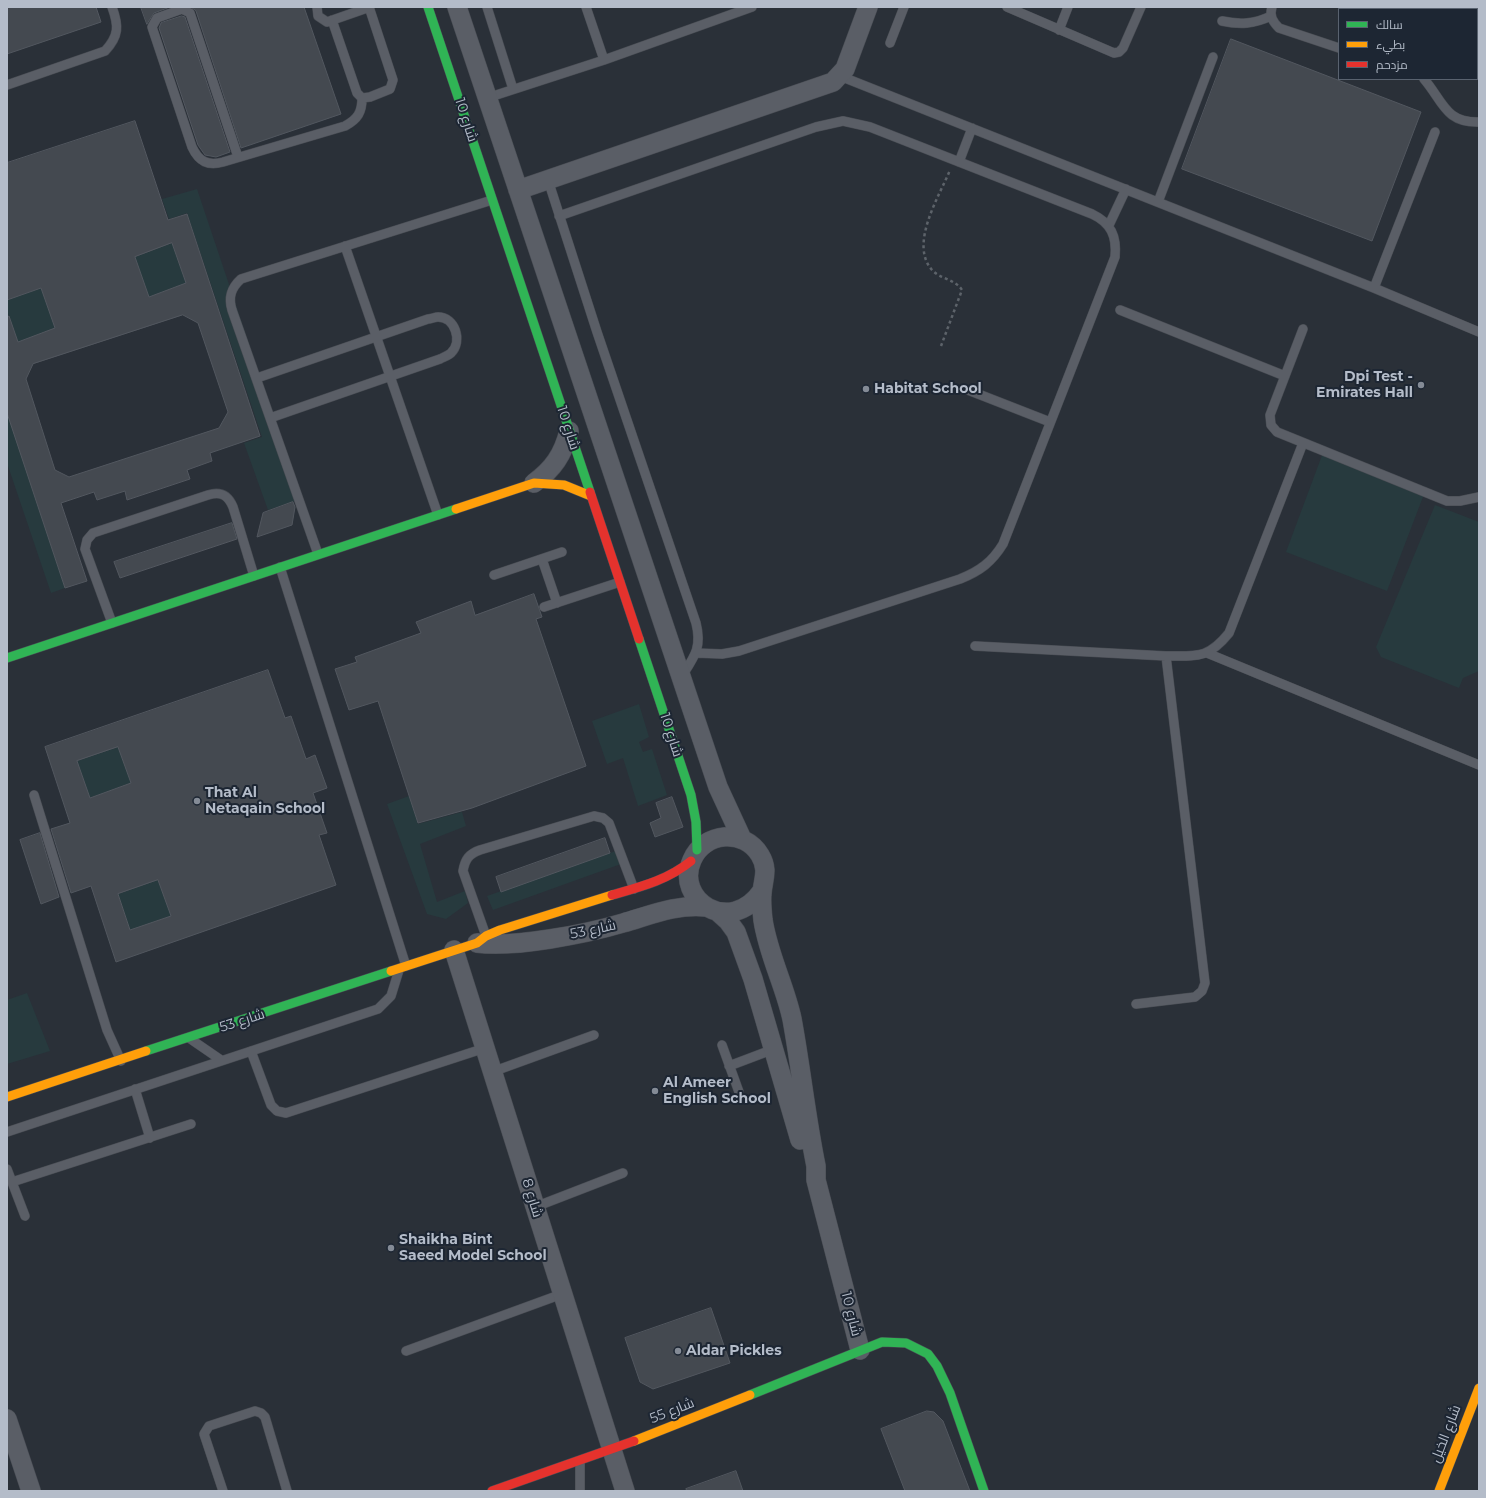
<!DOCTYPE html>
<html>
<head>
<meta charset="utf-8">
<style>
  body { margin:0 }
  #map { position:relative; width:1486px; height:1498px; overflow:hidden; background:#2a3038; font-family:Montserrat,Cairo,sans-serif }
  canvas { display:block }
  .frame { position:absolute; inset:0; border:8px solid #b4bcc9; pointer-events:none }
  .legend { position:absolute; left:1338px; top:8px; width:140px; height:72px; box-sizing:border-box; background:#1d2633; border:1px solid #59626f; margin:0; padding:5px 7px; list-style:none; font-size:12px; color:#b4bcc9 }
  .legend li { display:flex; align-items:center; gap:8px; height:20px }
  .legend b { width:20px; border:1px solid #59626f }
</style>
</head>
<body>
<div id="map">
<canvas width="1486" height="1498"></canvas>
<div class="frame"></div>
<ul class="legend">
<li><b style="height:5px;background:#30b455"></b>سالك</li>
<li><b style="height:5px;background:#ff9f0a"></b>بطيء</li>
<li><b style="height:5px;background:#e5322d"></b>مزدحم</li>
</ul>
</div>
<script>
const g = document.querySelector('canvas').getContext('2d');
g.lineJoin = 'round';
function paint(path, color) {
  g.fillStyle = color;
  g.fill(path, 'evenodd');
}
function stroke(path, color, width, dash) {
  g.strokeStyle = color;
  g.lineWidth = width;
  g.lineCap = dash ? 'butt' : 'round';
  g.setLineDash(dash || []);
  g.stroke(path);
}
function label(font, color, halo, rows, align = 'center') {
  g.font = font + ' Montserrat,Cairo,sans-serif';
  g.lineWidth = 4;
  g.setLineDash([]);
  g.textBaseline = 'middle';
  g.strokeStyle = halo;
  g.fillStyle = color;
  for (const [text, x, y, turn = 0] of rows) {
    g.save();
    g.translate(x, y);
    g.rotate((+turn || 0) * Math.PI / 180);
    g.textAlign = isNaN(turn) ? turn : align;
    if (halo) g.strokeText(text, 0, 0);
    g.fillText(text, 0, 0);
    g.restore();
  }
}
paint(new Path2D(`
  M197 189 301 499 268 510 244 443 262 437 187 213 169 219 162 199Z
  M172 243 186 283 149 297 135 257Z
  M41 288 55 328 18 342 7 311V300Z
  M7 410 65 588 51 593 7 463Z
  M1324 450 1426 489 1387 591 1286 552Z
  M1435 505 1479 522V671L1463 678 1459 688 1381 657 1376 647Z
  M639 704 649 737 639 742 643 752 652 749 667 795 638 806 623 758 607 764 592 721Z
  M118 747 131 783 90 798 77 761Z
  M409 796 418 824 462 812 466 826 420 844 437 902 465 891 468 903 446 919 427 914 387 804Z
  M616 851 621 864 493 910 487 896Z
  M158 880 171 916 130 930 118 894Z
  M27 993 50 1051 7 1064V1000Z`), '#273a3e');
const building = new Path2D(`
  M7 7H96L101 22 7 54Z
  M141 7H170L154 13 147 24Z
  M191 7H304L341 114 241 148 196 11Z
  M182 16 185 17 230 152 216 157 205 155 198 145 159 28 161 23Z
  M1231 39 1421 112 1372 241 1182 169Z
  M135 121 168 220 187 214 260 436 210 453 212 461 187 470 190 479 127 500 125 491 97 500 94 492 61 503 87 581 65 588 7 413V317L9 316 18 342 55 328 41 288 7 300V163ZM172 243 186 283 149 297 135 257ZM183 315 198 323 228 412 219 428 69 477 55 470 26 379 33 364Z
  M293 502 295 507 292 525 257 537 263 513Z
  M232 523 237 539 120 578 114 562Z
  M534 594 542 617 536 619 586 766 472 808 418 823 378 701 349 710 335 669 357 662 355 657 421 633 416 622 471 601 475 615Z
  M268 670 285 718 291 716 306 759 315 755 327 788 313 793 327 833 319 835 336 885 116 962 91 886 71 893 51 829 70 823 45 747ZM118 747 131 783 90 798 77 761ZM158 880 171 916 130 930 118 894Z
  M672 797 683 827 655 837 650 823 661 818 656 803Z
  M40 833 59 897 41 904 20 840Z
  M605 838 610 853 501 892 496 877Z
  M711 1308 730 1363 653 1389 640 1382 625 1338Z
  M927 1411 934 1412 943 1421 970 1491H905L881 1429Z
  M736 1471 743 1491H687L686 1489Z`);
paint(building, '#444950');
stroke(building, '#52575f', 1);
const lane = new Path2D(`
  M317 7 318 16 327 22 370 7
  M487 7 513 89
  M586 7 604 60
  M1007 7 1114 53 1119 52 1123 48 1141 7
  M1272 7C1269 16 1273 22 1279 28L1339 48
  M332 20 357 93 362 98 370 97 390 89 393 80 369 7
  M1222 21C1240 25 1254 24 1271 16
  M1059 30 1068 7
  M890 43 904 7
  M840 76 1374 288 1479 332
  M1424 79C1443 101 1445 123 1479 122
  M7 85 105 51C119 36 119 26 112 7
  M487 98 604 60 752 7
  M238 157 190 13 182 9 157 18 152 27 192 147C199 162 208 166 223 162L345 126C358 119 362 112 362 98
  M959 162 972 128
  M548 180 597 332 696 623C702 647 695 656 682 676
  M1158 202 1213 57
  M559 216 816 127 843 121 870 127 1092 214C1111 223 1117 236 1115 257L1003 544C992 562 980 571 960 579L739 651 722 654 696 653
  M1109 225 1126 189
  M345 246 438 515
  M1374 288 1435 132
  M1120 310 1285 376
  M1303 329 1270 415 1271 425 1277 432 1447 501H1460L1479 497
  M257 378 428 319C431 319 435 317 438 317 455 317 463 341 451 353 449 355 444 357 440 359L270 418
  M968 390 1050 422
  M318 554 232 310C228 297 231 288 241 279L492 200
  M542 559 557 603
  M280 567 406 966
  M494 575 562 552
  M544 607 620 582
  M112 623 85 549 87 540 93 533 208 495C221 491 228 495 233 507L254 576
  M975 646 1166 656C1197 656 1208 659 1229 633L1303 443
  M1207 653 1479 765
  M34 795 107 1030 121 1061
  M486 936 463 871C465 859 469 854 480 850L594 816 603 818 609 823 634 889
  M1136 1004 1195 997 1202 991 1205 983 1166 656
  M189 1038 221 1060
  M722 1045 739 1092
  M251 1051 271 1105 277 1111 286 1113 485 1048
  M729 1066 774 1049
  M492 1072 594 1035
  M135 1089 150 1138
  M7 1132 378 1009 391 996 399 970
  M7 1169 25 1216
  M12 1182 191 1124
  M535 1207 623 1173
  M406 1351 562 1294
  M580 1461V1491
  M223 1491 204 1434 209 1426 255 1411 261 1413 265 1417 287 1491`);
const street = new Path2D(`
  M457 7 718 787 742 839
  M1369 7 1374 9
  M1431 9 1432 7
  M1477 49 1479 50
  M518 190 833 82 845 69 868 7
  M534 483C553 469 563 455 569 431
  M762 891C730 937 674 900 692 860 704 832 744 828 760 855 769 870 763 879 762 893 761 902 762 911 763 920 768 954 785 986 792 1019 801 1068 806 1117 816 1166V1180L860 1350
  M718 912 728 921 736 932 753 979 800 1140
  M477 943C514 948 586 934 623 923 651 915 676 904 706 907
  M454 950 625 1491
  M7 1419 31 1491`);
const fast = new Path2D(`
  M428 7 590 492
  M639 639 691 795 696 822 697 850
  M7 658 456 509
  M146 1051 391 971
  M750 1395 882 1342 906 1343 928 1354 937 1366 950 1393 984 1491`);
const slow = new Path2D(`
  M456 509 534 483 564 485 591 496
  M391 971 477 943 486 936 500 930 612 895
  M7 1097 146 1051
  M634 1441 750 1395
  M1439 1491 1479 1388`);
const jam = new Path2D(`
  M590 492 639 639
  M612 895C640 887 668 880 691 861
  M492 1491 634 1441`);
stroke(lane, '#484c53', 10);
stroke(street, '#484c53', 20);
stroke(fast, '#484c53', 10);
stroke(slow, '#484c53', 10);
stroke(jam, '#484c53', 10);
stroke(new Path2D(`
  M941 346 962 290C955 279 940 279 932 270 909 244 939 197 950 170`), '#5d636a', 2.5, [3, 3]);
stroke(lane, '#5a5e66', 9);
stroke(street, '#5a5e66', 19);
stroke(fast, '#30b455', 9);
stroke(slow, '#ff9f0a', 9);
stroke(jam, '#e5322d', 9);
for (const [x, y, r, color] of [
  [1421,385,4,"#848b96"],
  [866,389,4,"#848b96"],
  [197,801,4,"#848b96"],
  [655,1091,4,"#848b96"],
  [391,1248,4,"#848b96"],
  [678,1351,4,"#848b96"]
]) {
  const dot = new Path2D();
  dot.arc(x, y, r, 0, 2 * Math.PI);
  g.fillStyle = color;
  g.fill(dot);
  stroke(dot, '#1d2633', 1.5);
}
label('14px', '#b4bcc9', '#1d2633', [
  ["شارع 10",466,120,72],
  ["شارع 10",568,428,72],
  ["شارع 10",671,735,72],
  ["شارع 53",593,930,-12],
  ["شارع 53",242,1021,-18],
  ["شارع 8",532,1198,73],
  ["شارع 10",851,1314,76],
  ["شارع 55",672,1411,-22],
  ["شارع الخيل",1446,1434,-69]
]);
label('bold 14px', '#b4bcc9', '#1d2633', [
  ["Dpi Test -",1413,377,"right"],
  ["Emirates Hall",1413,393,"right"],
  ["Habitat School",874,389],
  ["That Al",205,793],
  ["Netaqain School",205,809],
  ["Al Ameer",663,1083],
  ["English School",663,1099],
  ["Shaikha Bint",399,1240],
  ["Saeed Model School",399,1256],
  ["Aldar Pickles",686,1351]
], 'left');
</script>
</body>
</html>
